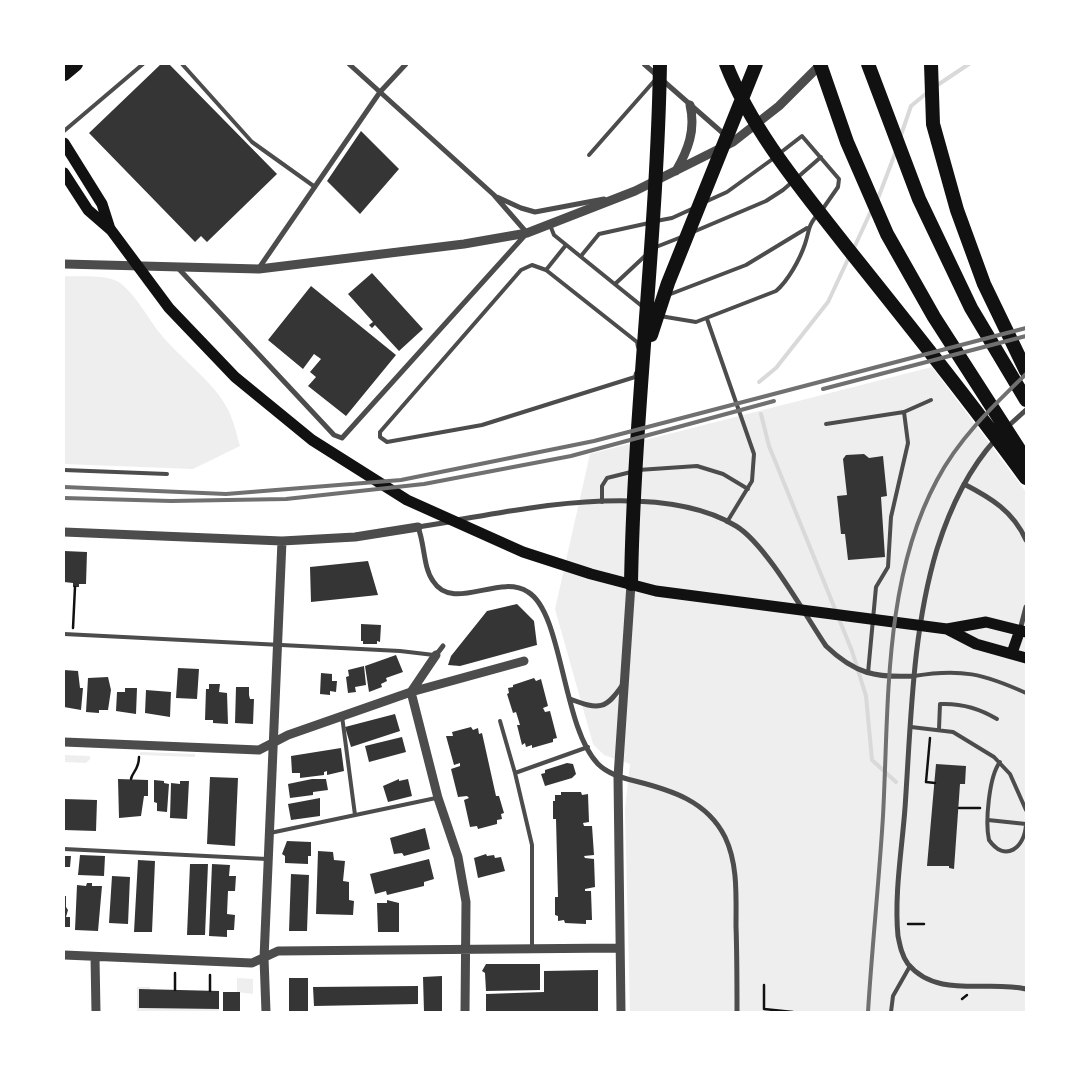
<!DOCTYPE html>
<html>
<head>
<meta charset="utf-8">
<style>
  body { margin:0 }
  #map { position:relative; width:1090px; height:1076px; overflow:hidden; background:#fff; font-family:"Roboto Condensed",sans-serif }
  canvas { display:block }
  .frame { position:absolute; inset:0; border:65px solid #fff; pointer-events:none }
</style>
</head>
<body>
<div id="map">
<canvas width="1090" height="1076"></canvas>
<div class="frame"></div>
</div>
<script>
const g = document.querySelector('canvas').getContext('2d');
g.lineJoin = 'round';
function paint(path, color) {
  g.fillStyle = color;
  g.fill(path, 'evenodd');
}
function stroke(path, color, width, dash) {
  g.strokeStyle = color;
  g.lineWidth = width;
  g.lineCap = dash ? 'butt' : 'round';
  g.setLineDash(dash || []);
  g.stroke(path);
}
paint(new Path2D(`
  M64 276C79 277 103 274 117 281 132 289 148 318 159 332 178 357 211 379 226 406 233 418 236 432 240 446L193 469 64 464Z
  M932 367 1026 492V1012H630L625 809 630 764 604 755 593 744 555 609 590 454Z
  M140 752 195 754V757L140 755Z
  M64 755 90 756V759L86 763 64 762Z
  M237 978 253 979V994L237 992Z
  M137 987H150V989H139V1008L219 1009V1012H137Z`), '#eee');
stroke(new Path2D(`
  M936 86 969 64
  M900 138 911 106 928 92
  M877 201 896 151
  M853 250 872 209
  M759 382 776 368 828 302 849 257
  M761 414 769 446 852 651 866 696 872 760 896 782`), '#d9d9d9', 4);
paint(new Path2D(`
  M161 64H169L277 174 207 242 201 236 195 242 89 133Z
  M361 131 399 169 360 214 327 181Z
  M372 273 423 329 399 351 375 325 372 328 369 325 373 322 348 294Z
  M311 286 396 355 346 416 308 386 316 377 310 372 321 359 314 354 303 369 268 340Z
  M864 454 869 458 883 456 887 496 881 497 885 557 848 560 845 534H841L837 496 847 495 843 459 846 455Z
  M64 551 87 552 86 584H79V587H73V583L64 582Z
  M368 561 378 595 311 602 310 567Z
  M517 604 534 621 537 645 460 666 448 665 451 656 487 611Z
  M361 624 381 625 380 642 377 641V644H363V641H361Z
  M396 655 403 672 386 678 387 681 381 684 382 687 369 692 365 666Z
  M364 666 366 685 355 687 356 692 348 693 346 677 349 676 348 670Z
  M178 668 199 669 197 699 176 698Z
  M64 670 78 671 80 688H83L81 710 64 707Z
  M321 673 332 674V681H337L336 692 330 691V695L320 694Z
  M108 677 111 690 108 710H99V713L86 712 88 678Z
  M534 678 536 681 541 679 548 706 543 708 545 712 550 711 557 738 553 739V742L532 748V745L526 747 525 743 522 745 517 725H520L516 712 513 713 507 694 509 693 508 688 513 687V685Z
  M209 684H220L219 692 227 693 228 724 213 723V720H205L206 689H209Z
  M236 687H249V695L250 699H254L253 724 235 723Z
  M125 688H137L136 714 116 711 117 692H125Z
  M146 690 171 692 170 717 145 713Z
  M395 714 400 731 351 747 345 727Z
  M471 727 473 730 478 728 479 734 482 733 496 796H499L504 813 501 814 502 819 497 820V824L478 829 477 826 470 827 464 800 469 798 467 796 458 797 451 769 460 766V763L454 765 446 736H453L452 732Z
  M402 737 406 752 369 762 365 746Z
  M341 748 344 771 327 775V771L324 772V775L300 778V773H292L291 756Z
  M567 763 573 764 576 774 572 778 545 786 541 774 545 773V770Z
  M936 764 966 766 965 784H960L954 869 949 868V866H927Z
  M210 777 238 778 235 846 207 844Z
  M118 779 148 780V796H144L141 816 119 818Z
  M312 779H326L328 790 313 792V795L290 798 288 784Z
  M399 779V781L408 779 412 796 388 802 383 786Z
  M154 780 164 781V783L169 784 167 812 157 811V803L154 802Z
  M180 781H189L187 819 170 818 171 783 180 784Z
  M561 792H581L582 795 588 794 589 822 583 823 584 826H592L594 855 584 856 585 858 594 859 595 887 585 889V891H591L592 920H586V924L565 923 564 920 558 921V916L555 915V897H558L556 819H553V801H555V795H561Z
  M320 798V816L291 820 288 804Z
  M64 799 97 800 96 831 64 830Z
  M425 828 430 849 404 856 402 853 394 854 390 838Z
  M287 841 311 842V856H308V864L285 863V856L282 854Z
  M318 851 333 852 334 860 345 861 343 881 349 882V900L354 901 353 915 316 914Z
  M486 854 487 856 494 855 495 858 501 857 505 871 478 878 474 858Z
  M80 855 105 856 104 876 78 875Z
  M64 856H71L70 867H64Z
  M429 859 434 879 424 882V886L387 895 386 891 375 894 370 874Z
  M138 860 155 861 152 932H134Z
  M190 864H208L205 935H187Z
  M212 864 230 865 229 876H236L235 891H228L227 914 235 915 234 930H227V937L209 936Z
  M291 874 309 875 307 931H289Z
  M112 876 130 877 128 924 109 923Z
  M87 883H92V886H102L98 931 75 930 77 885 86 886Z
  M64 896H66V907L68 910 66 917H70V927H64Z
  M387 900 399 903V932H378L377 903H387Z
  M486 964H540V990L486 991 485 973 482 971Z
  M598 970V1012H486V994L544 992V971Z
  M442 976V1012H424L423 977Z
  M289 978H308V1012H289Z
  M418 986V1004L314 1006 313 987Z
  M139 989 219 991V1009L139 1008Z
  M223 992H240V1012H223Z`), '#353535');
stroke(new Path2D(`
  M73 628 75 587
  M930 738 926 782 935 783
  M131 779C132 772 139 770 139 757
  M959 808H980
  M908 924H924
  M764 985V1009L793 1012
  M175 990V973
  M210 991V975
  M962 999 967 995`), '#111', 2.5);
stroke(new Path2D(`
  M182 64 252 142 315 187
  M64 131 143 64
  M780 153 802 136 839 179 838 187 822 210
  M589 155 655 80
  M705 202 727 192 774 158
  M656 221 672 218 694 208
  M550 225 554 235 643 307
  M693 232 766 201 783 190 821 157
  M566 245 546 270 532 265 521 270 380 432V437L387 442 482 425 635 377 636 373
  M656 247 684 236
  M581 256 599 234 649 223
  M546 270 637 342 638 347
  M615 284 646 255
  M668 295 746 265 807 228
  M660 316 696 322 776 291C788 281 800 259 805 244 810 229 807 228 817 215
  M707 319 754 454 752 481 727 522
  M826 424 904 412 931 400
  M64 470 167 474
  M638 470 697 466 723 474 748 489
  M602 502V486L607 478 631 472
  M64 634 400 651 434 655
  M868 673 876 587 888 567 891 517 908 443 904 412
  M914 676C961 668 984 674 1026 693
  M342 716 355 815
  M500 721 515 773
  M911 727 953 732 994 757 1010 774 1026 810
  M939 729 940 704C961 703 979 708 997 719
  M1000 762C989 776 985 822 989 840 1005 863 1025 848 1026 824
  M988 820 1026 824
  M270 833 436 798
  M64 849 267 859
  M532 949V845L515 773 588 747
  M891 1012 893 996 910 966`), '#4c4c4c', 4);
stroke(new Path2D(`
  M644 64 725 135
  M497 197 521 208 535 212 604 199
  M178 268 334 435 342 438 527 233 494 195 349 64
  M259 268 380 92 406 64
  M1006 428 1026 410
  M995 440C968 470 949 511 937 549 912 632 911 722 905 808 902 849 894 895 898 936 900 946 902 956 908 964 937 999 988 980 1026 989
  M964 484C991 498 1013 511 1026 540
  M457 520C536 506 664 482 736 526 766 544 805 615 826 646 855 674 876 678 914 676
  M449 522 418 527C425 545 423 567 433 581 453 613 499 573 528 592 563 613 562 727 598 764 608 774 622 778 635 781 671 790 707 801 725 837 738 864 736 896 736 926 737 954 737 983 737 1012
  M1020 630 1026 607
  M436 655 443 646
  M570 699C599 710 606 710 623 684`), '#4c4c4c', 5);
stroke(new Path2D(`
  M676 171C688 150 696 130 690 105
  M64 264 259 269 464 244 527 233 635 191 733 142 779 106 821 64
  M64 532 282 541 355 537 418 527
  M436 655 411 692 438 798 458 857 466 902 465 1012
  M64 742 259 750 288 735 411 692 524 661
  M64 955 252 963 278 951 619 948
  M95 957 96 1012
  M266 1012 264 958 282 541
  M621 1012 618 777 631 584`), '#4c4c4c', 9);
stroke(new Path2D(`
  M64 143 102 204 110 229
  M64 173 88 210 111 230 169 308 235 377 312 440 407 500 523 552 591 574 656 591 947 629 986 622 1026 632
  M947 629 976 644 1026 658
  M1012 653 1020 630`), '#111', 11);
stroke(new Path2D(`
  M726 64C753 133 804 192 849 250 909 325 969 400 1026 478
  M820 64 847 142 887 234 934 317 1026 460
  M868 64 919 199 971 308 1026 400
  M931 64 933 124 957 210 984 284 1026 371
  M64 74 76 64
  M651 335 668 283 756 64
  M631 584C634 411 657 238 660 64`), '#111', 14);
stroke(new Path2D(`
  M823 389 1026 336
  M64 487 226 494 401 480 594 441 1026 328
  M64 498 171 501 286 499 424 484 571 456 774 401
  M868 1012C872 947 879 882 883 816 889 706 883 580 937 480 959 438 993 406 1026 374`), '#707070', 4);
</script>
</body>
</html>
